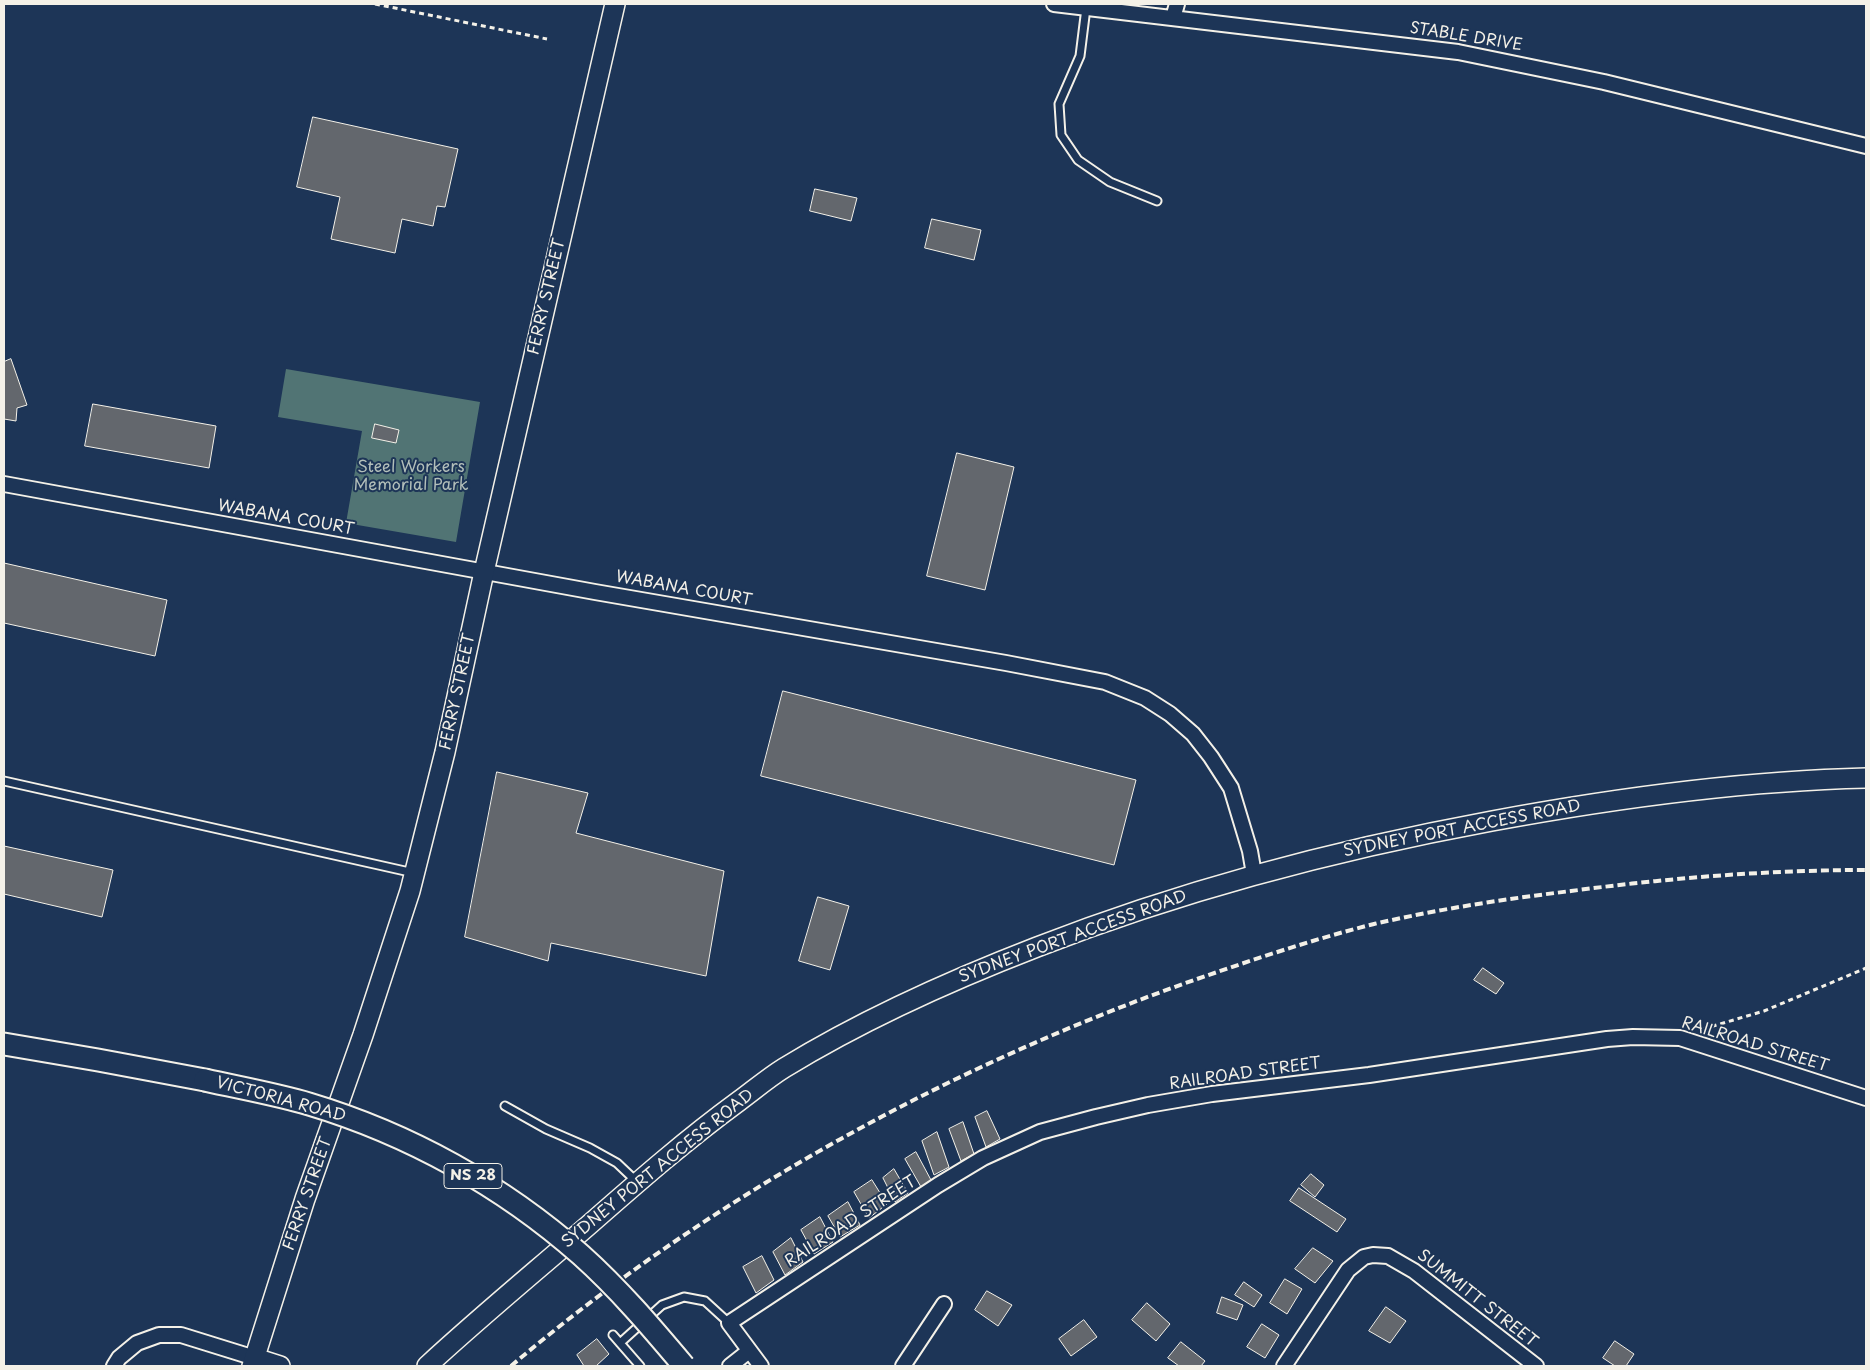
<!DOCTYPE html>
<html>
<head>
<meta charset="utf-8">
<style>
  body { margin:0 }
  #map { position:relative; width:1870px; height:1370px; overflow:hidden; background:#1d3557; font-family:"Playpen Sans",sans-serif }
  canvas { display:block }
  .frame { position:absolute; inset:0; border:5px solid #f4f1e8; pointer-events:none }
</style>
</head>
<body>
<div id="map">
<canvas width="1870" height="1370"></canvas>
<div class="frame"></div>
</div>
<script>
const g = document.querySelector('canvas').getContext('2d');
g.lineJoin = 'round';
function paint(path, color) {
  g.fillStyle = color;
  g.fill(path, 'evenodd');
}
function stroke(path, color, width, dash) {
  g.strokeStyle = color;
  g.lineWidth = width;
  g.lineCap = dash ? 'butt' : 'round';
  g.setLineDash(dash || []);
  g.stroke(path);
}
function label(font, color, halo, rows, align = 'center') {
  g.font = font + ' "Playpen Sans",sans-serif';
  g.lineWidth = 4;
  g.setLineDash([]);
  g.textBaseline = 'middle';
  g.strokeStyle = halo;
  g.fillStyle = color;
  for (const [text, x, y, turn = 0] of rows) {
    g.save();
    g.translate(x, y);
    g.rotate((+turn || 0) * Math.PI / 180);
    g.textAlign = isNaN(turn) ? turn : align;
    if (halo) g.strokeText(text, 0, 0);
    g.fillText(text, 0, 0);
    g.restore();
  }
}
paint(new Path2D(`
  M286 369 480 402 456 542 346 523 362 431 278 417Z`), '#517474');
const building = new Path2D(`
  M313 117 458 149 445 207 437 206 433 226 402 219 395 253 331 239 340 197 297 187Z
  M815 189 857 198 851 221 810 211Z
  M932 219 981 230 974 260 925 248Z
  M11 359 27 405 17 408 16 421 4 419V362Z
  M93 404 216 426 209 468 85 446Z
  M375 424 399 430 396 443 372 438Z
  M957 453 1014 467 985 590 927 576Z
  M4 563 167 600 155 656 4 623Z
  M783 691 1136 780 1114 865 761 776Z
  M497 772 588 793 576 833 724 871 706 976 551 943 548 961 465 937Z
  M4 846 113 870 102 917 4 894Z
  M818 897 849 906 830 970 799 961Z
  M1483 968 1504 983 1496 994 1474 980Z
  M987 1111 1000 1139 986 1147 975 1117Z
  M963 1122 974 1154 961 1161 949 1129Z
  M937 1132 949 1167 934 1175 922 1141Z
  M916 1152 931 1180 921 1187 905 1159Z
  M894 1169 908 1193 895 1202 883 1178Z
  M1311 1174 1324 1185 1315 1197 1301 1185Z
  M872 1180 887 1204 869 1218 854 1192Z
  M1299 1188 1346 1219 1337 1232 1290 1201Z
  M848 1202 860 1225 840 1237 828 1216Z
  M820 1217 833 1242 814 1254 801 1230Z
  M791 1238 803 1262 785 1275 773 1252Z
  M1313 1248 1333 1261 1315 1283 1295 1269Z
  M762 1256 774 1280 756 1293 743 1267Z
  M1285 1279 1302 1289 1287 1314 1270 1303Z
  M1244 1282 1262 1295 1254 1307 1235 1295Z
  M987 1291 1012 1305 998 1326 975 1310Z
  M1222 1297 1243 1305 1237 1320 1217 1313Z
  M1147 1303 1170 1324 1156 1341 1132 1320Z
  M1386 1307 1406 1321 1390 1343 1369 1331Z
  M1084 1320 1097 1337 1071 1356 1059 1339Z
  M1262 1324 1279 1335 1265 1358 1247 1347Z
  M597 1339 609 1354 596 1366H584L577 1355Z
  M1615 1341 1634 1354 1626 1366H1615L1603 1358Z
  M1181 1342 1205 1361 1201 1366H1179L1168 1358Z`);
paint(building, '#63676d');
stroke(building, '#f4f1e8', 1);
const lane = new Path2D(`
  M1086 8 1080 56 1059 104 1061 135 1078 160 1110 182 1157 201
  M4 781 414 873
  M505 1106 546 1129 590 1148 617 1163 637 1182
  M613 1335 640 1366
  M620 1343 662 1305 684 1297 705 1301 729 1323`);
const street = new Path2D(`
  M1054 4 1458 52 1604 82 1866 146
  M1173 18 1177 4
  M4 484 595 592 1006 663 1105 682 1145 698 1170 714 1193 734 1211 757 1231 788 1250 851 1254 874
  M114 1366 119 1358 137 1343 159 1335H181L255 1358
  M730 1366 749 1351
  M761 1366 729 1323 938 1185 983 1158 1040 1132 1096 1117 1148 1105 1212 1094 1369 1075 1607 1039 1633 1037 1680 1038 1866 1098
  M903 1366 944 1304
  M1284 1366 1348 1270 1364 1257 1373 1255 1388 1256 1414 1271 1536 1366`);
const secondary = new Path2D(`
  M255 1358 280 1366
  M252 1366 305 1199 363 1035 410 891 445 752 484 572 615 4
  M427 1366C480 1317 536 1271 590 1224 639 1181 687 1139 739 1101 754 1090 768 1078 784 1068 864 1019 949 981 1037 947 1186 889 1335 850 1492 821 1616 798 1740 781 1866 778`);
const primary = new Path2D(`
  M4 1044 98 1060 205 1080`);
stroke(lane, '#f4f1e8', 11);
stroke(street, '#f4f1e8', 18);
stroke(secondary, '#f4f1e8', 22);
stroke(primary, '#f4f1e8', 25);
stroke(new Path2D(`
  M375 4 547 39
  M1703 1029 1764 1011 1866 968`), '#f4f1e8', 3, [5, 4]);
stroke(lane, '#1d3557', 7);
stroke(street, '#1d3557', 14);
stroke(secondary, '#1d3557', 19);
stroke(primary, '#1d3557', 21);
stroke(new Path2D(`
  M511 1366C712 1196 949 1066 1197 979 1255 959 1314 939 1374 924 1439 909 1505 899 1571 891 1669 878 1768 870 1866 870`), '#f4f1e8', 4, [8, 4]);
const primaryBridge = new Path2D(`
  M205 1080C240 1088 275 1094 309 1104 409 1134 503 1186 581 1255 619 1289 652 1328 684 1366`);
stroke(primaryBridge, '#f4f1e8', 25, []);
stroke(primaryBridge, '#1d3557', 21);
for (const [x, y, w] of [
  [473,1176,58]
]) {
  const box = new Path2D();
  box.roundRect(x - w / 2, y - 12.5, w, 25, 4);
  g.fillStyle = '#1d3557';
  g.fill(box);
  stroke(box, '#f4f1e8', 1);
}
label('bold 15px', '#f4f1e8', null, [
  ["NS 28",473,1176]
]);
label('16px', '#f4f1e8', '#1d3557', [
  ["STABLE DRIVE",1466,37,9],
  ["FERRY STREET",547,297,-77],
  ["WABANA COURT",286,518,10],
  ["WABANA COURT",684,589,10],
  ["FERRY STREET",458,692,-78],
  ["SYDNEY PORT ACCESS ROAD",1462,829,-11],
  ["SYDNEY PORT ACCESS ROAD",1073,937,-20],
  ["RAILROAD STREET",1755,1045,17],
  ["RAILROAD STREET",1245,1074,-8],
  ["VICTORIA ROAD",281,1100,15],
  ["SYDNEY PORT ACCESS ROAD",658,1169,-39],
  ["FERRY STREET",308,1194,-71],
  ["RAILROAD STREET",851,1222,-33],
  ["SUMMITT STREET",1477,1299,38]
]);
label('16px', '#b3bfba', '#1d3557', [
  ["Steel Workers",411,468],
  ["Memorial Park",411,486]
]);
</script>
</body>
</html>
